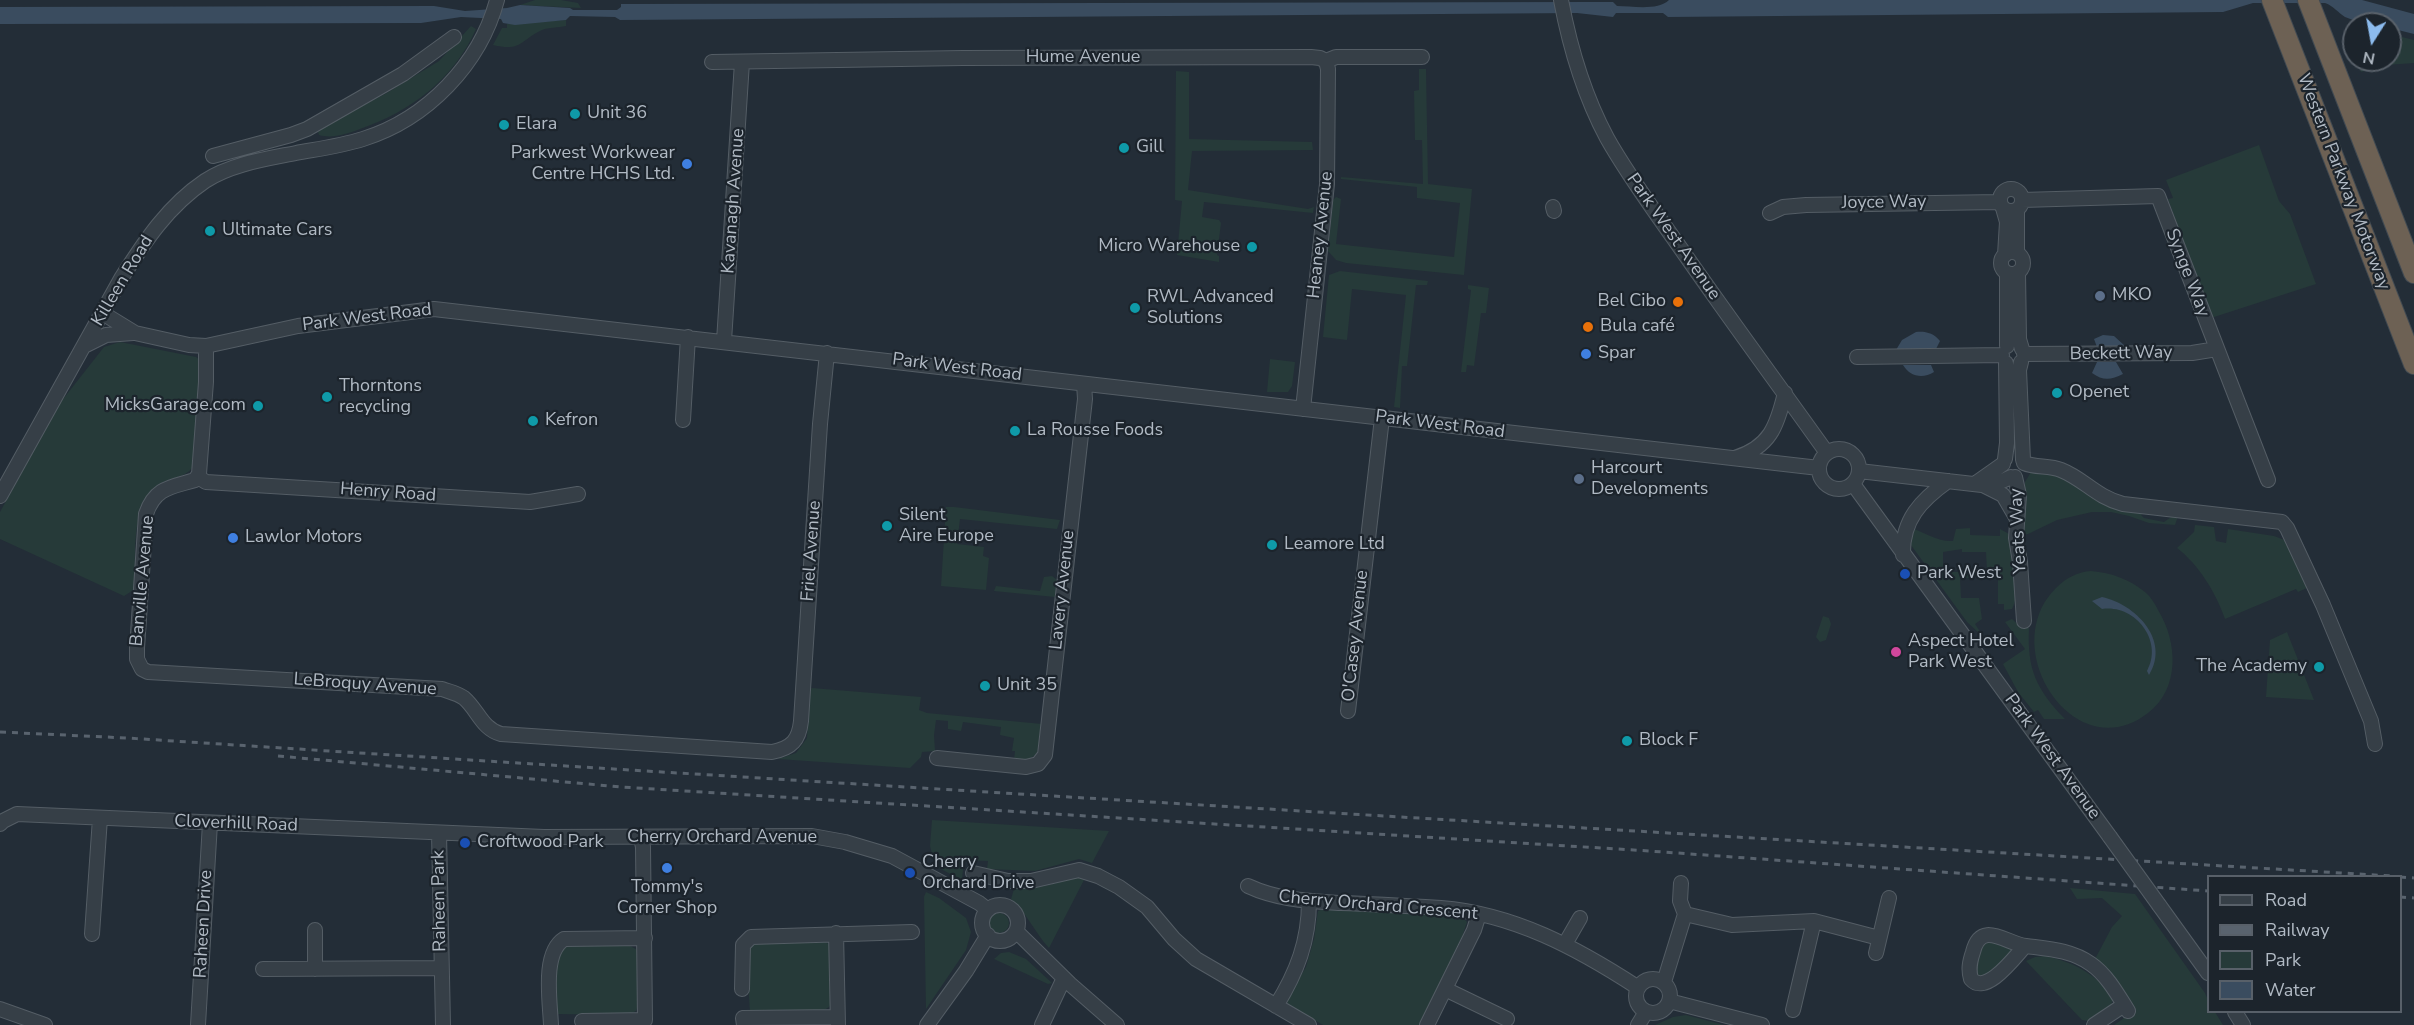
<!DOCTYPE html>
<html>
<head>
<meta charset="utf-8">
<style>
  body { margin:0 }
  #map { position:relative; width:2414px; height:1025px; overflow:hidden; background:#232d37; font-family:"Nunito Sans",sans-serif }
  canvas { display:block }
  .legend { position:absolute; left:2207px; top:875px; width:195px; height:138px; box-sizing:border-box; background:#1c242c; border:2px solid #586069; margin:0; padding:8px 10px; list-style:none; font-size:18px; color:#b1bac4 }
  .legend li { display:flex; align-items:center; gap:12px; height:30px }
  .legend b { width:30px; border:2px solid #586069 }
  .north { position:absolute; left:2342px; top:12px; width:60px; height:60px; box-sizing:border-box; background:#1c242c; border:2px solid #586069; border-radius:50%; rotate:191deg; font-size:16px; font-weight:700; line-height:24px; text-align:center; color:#b1bac4 }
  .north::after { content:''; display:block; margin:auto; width:21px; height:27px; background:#8cbbee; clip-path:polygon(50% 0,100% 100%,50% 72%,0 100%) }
</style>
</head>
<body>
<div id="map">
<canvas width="2414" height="1025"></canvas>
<ul class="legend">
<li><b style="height:8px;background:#363f47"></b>Road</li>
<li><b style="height:8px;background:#59636e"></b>Railway</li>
<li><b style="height:16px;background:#263a39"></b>Park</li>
<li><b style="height:16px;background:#3a4c5f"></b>Water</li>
</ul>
<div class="north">N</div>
</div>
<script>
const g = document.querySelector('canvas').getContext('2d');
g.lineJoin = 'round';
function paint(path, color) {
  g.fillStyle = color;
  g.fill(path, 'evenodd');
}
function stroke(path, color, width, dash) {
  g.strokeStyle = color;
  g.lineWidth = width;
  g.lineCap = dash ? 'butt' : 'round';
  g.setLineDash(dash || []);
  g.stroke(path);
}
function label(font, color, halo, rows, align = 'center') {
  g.font = font + ' "Nunito Sans",sans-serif';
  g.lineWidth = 4.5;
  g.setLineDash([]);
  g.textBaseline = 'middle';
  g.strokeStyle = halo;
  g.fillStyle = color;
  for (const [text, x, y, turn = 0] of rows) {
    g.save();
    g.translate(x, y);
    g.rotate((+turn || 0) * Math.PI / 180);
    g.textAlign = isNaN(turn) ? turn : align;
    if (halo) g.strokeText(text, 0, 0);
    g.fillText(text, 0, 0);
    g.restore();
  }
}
paint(new Path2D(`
  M535 0H561L578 3 581 8 520 5Z
  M566 20V26C558 28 549 27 542 30 520 40 522 52 493 45L502 28H507V24Z
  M471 26 476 29C454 79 410 112 360 129 347 134 332 139 319 135L318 132 321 127 385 94 439 61Z
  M2390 34 2414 40V63L2386 65 2361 72 2357 60H2390Z
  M1419 69H1426L1428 184 1472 189 1464 275 1346 263 1336 260 1328 251 1333 200 1336 197 1341 199 1336 244 1454 257 1460 203 1417 198V187L1341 179V177L1423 184 1422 140H1415L1414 91 1419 90Z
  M1176 71 1189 72V139L1312 142 1313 150 1192 151 1188 190 1308 209 1314 207 1313 213 1204 202 1202 217 1219 220 1221 223 1217 255 1219 256V262L1177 255 1182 201 1175 200Z
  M2259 145 2279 201 2290 214 2316 284 2211 318 2168 199 2173 198 2166 180Z
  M1340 271 1428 281 1427 285H1416L1407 366H1402L1400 408 1394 407 1406 295 1352 289 1347 340 1323 337 1329 275Z
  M1468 285 1489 288 1486 313H1481L1474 366 1467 365 1466 372H1461L1471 290 1468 289Z
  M120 342 196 357 201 361 192 468C186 477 169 478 160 484 129 506 136 556 135 589L124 596 0 539V512L60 403 104 347Z
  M1270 359 1295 362 1292 386 1288 392H1267Z
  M2031 472 2056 474 2145 512 2141 515 2144 518 2164 522 2174 515 2178 516 2175 525 2149 523 2129 516 2111 512H2092L2057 520 2028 534 2021 535 2025 508V482Z
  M946 507H954L1060 520 1057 529 960 519 957 544 984 547 983 556 989 558 986 590 941 586Z
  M2195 525 2214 527 2216 541 2226 543 2228 529 2274 536 2287 541 2309 587 2298 592 2296 589 2225 619C2216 593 2199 565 2177 548L2194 532Z
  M1909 527C1924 532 1937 542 1953 541L1956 529 1970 528V535L2000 536V529L2009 534C2013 553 2022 592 2012 609L2004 610V604H1998V579H1992L1987 571 1986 552H1962V549L1943 552V572H1969L1970 578H1960L1961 598H1979L1982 619 1975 624 1993 651 1980 634 1967 622 1908 541Z
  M2091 571C2112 573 2129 579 2145 592 2151 597 2155 604 2158 610 2178 642 2180 689 2148 713 2075 770 1995 648 2056 588 2066 578 2077 572 2091 571Z
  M1052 576 1057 580 1055 597 994 591 996 586 1040 591 1044 577Z
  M1823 616 1829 618 1831 624 1826 640 1820 642 1816 637Z
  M2012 619 2022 628H2029C2027 669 2036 689 2065 719H2044L2038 710 2034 712 2018 692 2003 664 2025 649 2005 622Z
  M2287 632 2314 700 2266 697 2270 640Z
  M812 688 921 697 919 710 927 713 1042 724C1040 746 1042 762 1014 760L1015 751H1012L1014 738 1000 735 1001 727 963 722 961 731 948 729V721L936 720 934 735 935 751 922 752 921 757 910 768 778 759 796 753 807 738 810 689Z
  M932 820 1109 831 1092 863 1079 859 1035 871 987 869 988 861 964 860 962 880 935 866 930 846Z
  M1077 877 1084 880 1049 948C1035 933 1027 913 1011 899L1014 889 1045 886Z
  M2070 888 2135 894 2205 993 2208 1000V1012H2215L2223 1025H2114L2133 1012 2094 961 2112 927 2122 916 2102 898 2077 899Z
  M926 892 939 898 966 918 971 932 966 950 926 1009 924 897Z
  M1323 909 1435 915 1465 920 1467 922 1462 937 1419 1025H1323L1288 1005 1287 999 1306 967 1314 939 1318 911Z
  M989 923a10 10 0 1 1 20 0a10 10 0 1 1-20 0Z
  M820 940 829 944C832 955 836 998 829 1007 828 1008 822 1011 820 1012L750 1013 746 951 752 944 759 941Z
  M1990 940 2015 950 1987 979 1976 975 1979 946Z
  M628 945C629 945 636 949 637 950 644 959 641 1001 636 1011L627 1015 556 1014 555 957 560 950 567 946Z
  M1009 952 1026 959 1052 983 1048 984 994 959 1001 953Z
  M2045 956C2073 962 2097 974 2113 998L2111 1006 2088 1021 2082 1020 2026 961 2035 957Z
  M1686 1015 1724 1025H1655L1673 1017Z`), '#263a39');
paint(new Path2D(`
  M1669 0H2362L2414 14V34L2390 28V24C2375 24 2359 23 2345 17 2338 13 2334 6 2325 3H2253L2223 12 1668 17 1663 13H1616L1613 17 1577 13 620 20 615 17 570 16 566 20 515 25 503 23 501 19 461 17 421 23 0 24V7L434 6 465 11 507 8 520 5 570 8 573 10H617L621 7V4H629L1579 2H1613L1617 6C1632 6 1658 11 1669 0Z
  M1916 332C1925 331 1934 333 1940 341L1936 349 1896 350 1902 340Z
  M2103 335 2114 336 2125 346 2097 347 2094 339Z
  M2097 362H2116L2123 374C2111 380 2103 381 2092 373Z
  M1903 365H1931L1934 372C1923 379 1910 377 1903 365Z
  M2102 597C2135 604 2171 640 2149 675L2147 671C2164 641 2135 604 2102 609L2092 601Z`), '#3a4c5f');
const minor = new Path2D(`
  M1561 0C1570 48 1584 95 1607 138 1630 179 1659 217 1686 256 1732 322 1780 387 1827 453
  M712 62 963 58 1311 57 1320 58 1326 61 1336 57H1422
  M213 156 291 135 307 129 403 74 454 37
  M2000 200a11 11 0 1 1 22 0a11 11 0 1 1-22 0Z
  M2022 200 2158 196 2268 480
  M1553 207 1554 211
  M2003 208 2007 222 2005 255
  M2017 211V253
  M1770 213 1783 207 1806 205 1999 202
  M2001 263a11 11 0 1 1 22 0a11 11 0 1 1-22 0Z
  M2018 272 2019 339 2022 349
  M104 314 135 333 189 345 206 346 298 326 434 309 1819 468
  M724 341 742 62
  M86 345 106 335 133 333
  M206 346V382L199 474 195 480C172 487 155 487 146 514L137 648V659L142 669 148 672 442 689C450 692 457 693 464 698 478 710 482 729 501 734L772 752C792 748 799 740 801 721L820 424 827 353
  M2007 346V273
  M2024 354 2192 353 2217 349
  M1857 357 2002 355
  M2021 362 2019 370 2023 460
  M1303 409 1327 184 1328 69 1326 61
  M683 420 688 337
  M1819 469a20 20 0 1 1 40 0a20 20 0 1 1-40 0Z
  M1735 458C1770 447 1777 426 1785 393
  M2005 459 2007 443 2006 363
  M2024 463C2036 468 2049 465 2061 470 2084 479 2096 497 2123 504L2282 522 2287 528 2323 605 2371 721 2375 744
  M1859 471 1982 485 1996 484 2011 477
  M198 477 206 482 530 502 578 494
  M2015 477 2019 495 2016 538 2020 562 2024 621
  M1976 483 2003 464
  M1853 484 2110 837
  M1985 486 2003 495 2017 519
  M0 496 122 277C145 241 168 206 205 181 231 164 266 159 296 153 318 149 341 146 363 139 427 119 480 64 497 0
  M1903 555C1902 520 1921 500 1948 481
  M1348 711 1382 418
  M937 758 1026 767 1038 764 1045 755 1085 399 1084 384
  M0 824 3 821 17 814 544 837 812 836 845 842 892 856 979 903 988 910
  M439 833 443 1025
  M973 873 1008 881H1031L1079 870 1098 876 1119 887 1147 907 1174 939 1196 959 1309 1025
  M1681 883 1680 901 1685 914
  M1248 886C1278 900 1308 901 1341 903 1374 904 1408 906 1441 908 1514 914 1577 948 1637 987
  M2159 905 2208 973
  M982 923a18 18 0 1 1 36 0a18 18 0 1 1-36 0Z
  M1685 914 1732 925 1814 921 1879 938
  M315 930V969
  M1016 931 1070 984 1117 1025
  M836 933 838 1025
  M92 934 100 818
  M1565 944 1580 918
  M2025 946C2014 958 1986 996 1971 979 1968 969 1970 961 1973 952 1981 919 2007 944 2026 946 2049 949 2071 950 2091 964 2107 975 2118 995 2128 1011
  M1876 953 1889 898
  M263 969 441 968
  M1636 996a17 17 0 1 1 34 0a17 17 0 1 1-34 0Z
  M1664 982 1685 914
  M742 989 743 945 751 937 912 932
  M1445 989 1507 1019
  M1669 1001 1762 1025
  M1276 1006C1297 972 1309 941 1309 901
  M0 1009 45 1025
  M1793 1010 1814 921
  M2235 1012 2243 1025
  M582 1021 645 1020 643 847 641 838
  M198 1025 210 823
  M551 1025C550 1001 542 953 564 939L645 938
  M744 1025 743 1018 837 1017
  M927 1025 966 971 988 935
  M1042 1025 1064 978
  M1427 1025 1474 930 1479 914
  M1638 1025 1646 1012
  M2094 1025 2124 1005`);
const highway = new Path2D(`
  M2272 0 2414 364
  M2308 0 2414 273`);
stroke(minor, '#545d65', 16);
stroke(highway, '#414a52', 22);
stroke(minor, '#363f47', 14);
stroke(highway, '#6d6154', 20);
stroke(new Path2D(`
  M0 732 127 738C882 787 1637 831 2392 876
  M278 756 621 787 1649 851 2208 891
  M2400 877 2414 878
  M2400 897 2414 898`), '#59636e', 3, [6, 6]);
const minorBridge = new Path2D(`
  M2110 837 2159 905`);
stroke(minorBridge, '#545d65', 16, []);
stroke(minorBridge, '#363f47', 14);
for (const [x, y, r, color] of [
  [575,114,6,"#0f9aa8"],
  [504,125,6,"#0f9aa8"],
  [1124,148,6,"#0f9aa8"],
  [687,164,6,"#3f7fe0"],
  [210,231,6,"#0f9aa8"],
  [1252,247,6,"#0f9aa8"],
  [2100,296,6,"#5c6f8a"],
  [1678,302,6,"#e8710a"],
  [1135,308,6,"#0f9aa8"],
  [1588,327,6,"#e8710a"],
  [1586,354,6,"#3f7fe0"],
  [2057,393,6,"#0f9aa8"],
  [327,397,6,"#0f9aa8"],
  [258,406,6,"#0f9aa8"],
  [533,421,6,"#0f9aa8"],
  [1015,431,6,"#0f9aa8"],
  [1579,479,6,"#5c6f8a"],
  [887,526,6,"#0f9aa8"],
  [233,538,6,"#3f7fe0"],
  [1272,545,6,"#0f9aa8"],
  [1905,574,6,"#1a4fb4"],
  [1896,652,6,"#d1479c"],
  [2319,667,6,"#0f9aa8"],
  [985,686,6,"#0f9aa8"],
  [1627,741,6,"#0f9aa8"],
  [465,843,6,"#1a4fb4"],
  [667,868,6,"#3f7fe0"],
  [910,873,6,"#1a4fb4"]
]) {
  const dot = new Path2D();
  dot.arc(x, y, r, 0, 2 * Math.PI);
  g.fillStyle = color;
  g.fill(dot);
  stroke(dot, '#1c242c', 2);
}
label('18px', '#b1bac4', '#1c242c', [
  ["Hume Avenue",1083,58],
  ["Western Parkway Motorway",2343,182,69],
  ["Kavanagh Avenue",734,201,-86],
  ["Joyce Way",1884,203,-1],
  ["Heaney Avenue",1321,235,-84],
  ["Park West Avenue",1673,237,55],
  ["Synge Way",2187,273,69],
  ["Killeen Road",123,281,-59],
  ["Park West Road",367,318,-7],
  ["Beckett Way",2121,354,-1],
  ["Park West Road",957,368,7],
  ["Park West Road",1440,425,7],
  ["Henry Road",388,493,4],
  ["Yeats Way",2019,531,-93],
  ["Friel Avenue",812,551,-86],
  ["Banville Avenue",143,581,-85],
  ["Lavery Avenue",1063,590,-84],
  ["O'Casey Avenue",1356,636,-84],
  ["LeBroquy Avenue",365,685,4],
  ["Park West Avenue",2052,757,54],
  ["Cloverhill Road",236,824,2],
  ["Cherry Orchard Avenue",722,838],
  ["Raheen Park",440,901,-91],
  ["Cherry Orchard Crescent",1378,906,5],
  ["Raheen Drive",204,924,-87]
]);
label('18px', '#b1bac4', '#1c242c', [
  ["Unit 36",587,114],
  ["Elara",516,125],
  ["Gill",1136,148],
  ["Parkwest Workwear",675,154,"right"],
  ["Centre HCHS Ltd.",675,175,"right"],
  ["Ultimate Cars",222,231],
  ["Micro Warehouse",1240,247,"right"],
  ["MKO",2112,296],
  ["RWL Advanced",1147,298],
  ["Solutions",1147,319],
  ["Bel Cibo",1666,302,"right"],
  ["Bula café",1600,327],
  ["Spar",1598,354],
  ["Thorntons",339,387],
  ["recycling",339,408],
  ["Openet",2069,393],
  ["MicksGarage.com",246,406,"right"],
  ["Kefron",545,421],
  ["La Rousse Foods",1027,431],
  ["Harcourt",1591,469],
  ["Developments",1591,490],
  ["Silent",899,516],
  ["Aire Europe",899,537],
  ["Lawlor Motors",245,538],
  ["Leamore Ltd",1284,545],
  ["Park West",1917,574],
  ["Aspect Hotel",1908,642],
  ["Park West",1908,663],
  ["The Academy",2307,667,"right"],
  ["Unit 35",997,686],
  ["Block F",1639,741],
  ["Croftwood Park",477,843],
  ["Cherry",922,863],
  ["Orchard Drive",922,884],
  ["Tommy's",667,888,"center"],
  ["Corner Shop",667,909,"center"]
], 'left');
</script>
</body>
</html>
